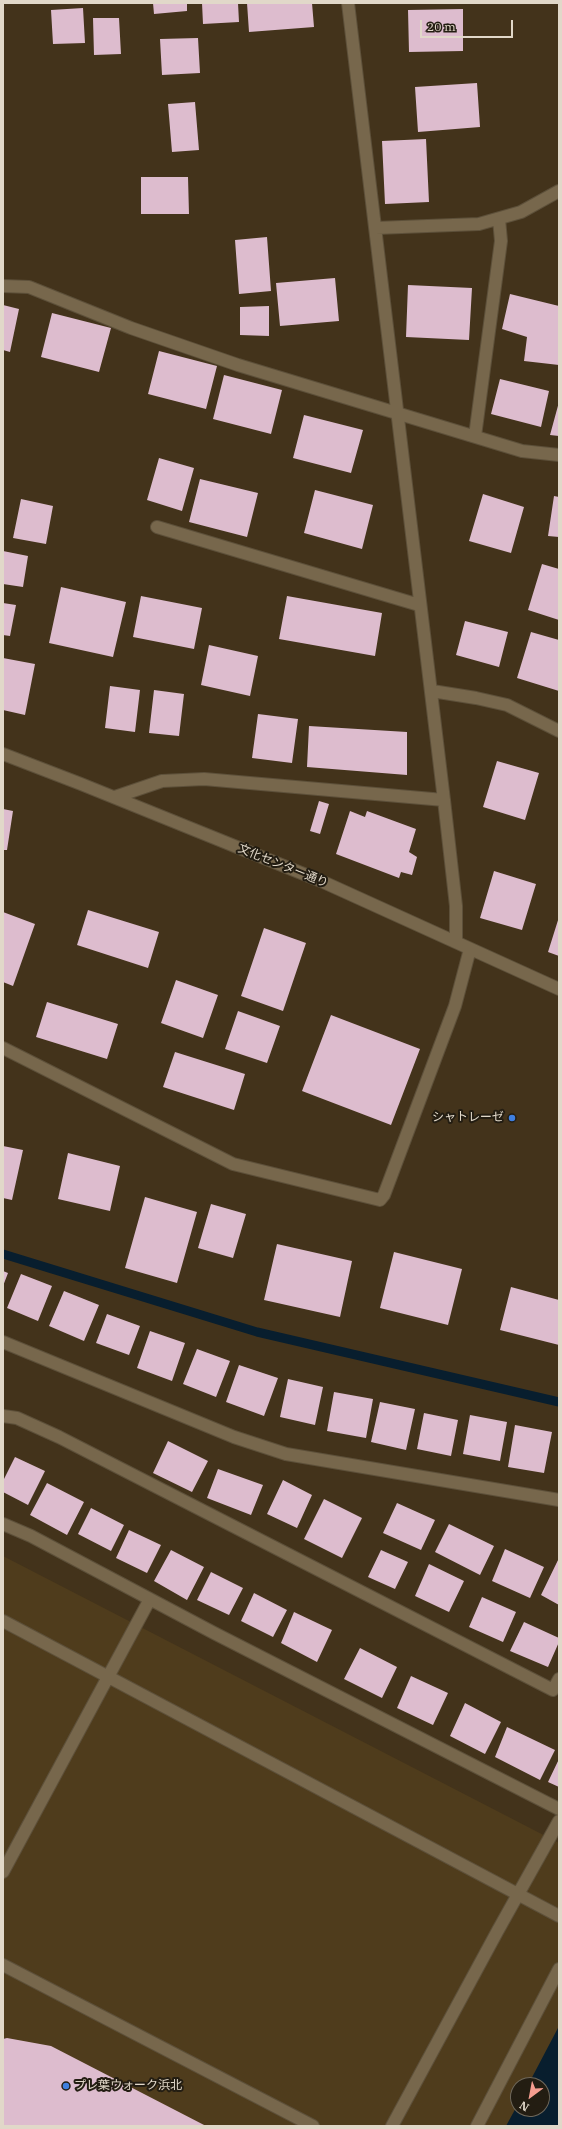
<!DOCTYPE html>
<html>
<head>
<meta charset="utf-8">
<style>
  body { margin:0 }
  #map { position:relative; width:562px; height:2129px; overflow:hidden; background:#43331b; font-family:"IBM Plex Serif",serif }
  canvas { display:block }
  .frame { position:absolute; inset:0; border:4px solid #e1d8c9; pointer-events:none }
  .north { position:absolute; left:510px; top:2077px; width:40px; height:40px; box-sizing:border-box; background:#231d12; border:1px solid #6f685b; border-radius:50%; rotate:212deg; font-size:11px; font-weight:700; line-height:16px; text-align:center; color:#e1d8c9 }
  .north::after { content:''; display:block; margin:auto; width:14px; height:18px; background:#f59d8f; clip-path:polygon(50% 0,100% 100%,50% 72%,0 100%) }
  .scale { position:absolute; left:420px; top:20px; width:93px; height:18px; box-sizing:border-box; border:2px solid #e1d8c9; border-top:0; padding-left:5px; font-size:12px; line-height:14px; white-space:nowrap; color:#e1d8c9; -webkit-text-stroke:3px #231d12; paint-order:stroke }
</style>
</head>
<body>
<div id="map">
<canvas width="562" height="2129"></canvas>
<div class="frame"></div>
<div class="north">N</div>
<div class="scale">20 m</div>
</div>
<script>
const g = document.querySelector('canvas').getContext('2d');
g.lineJoin = 'round';
function paint(path, color) {
  g.fillStyle = color;
  g.fill(path, 'evenodd');
}
function stroke(path, color, width, dash) {
  g.strokeStyle = color;
  g.lineWidth = width;
  g.lineCap = dash ? 'butt' : 'round';
  g.setLineDash(dash || []);
  g.stroke(path);
}
function label(font, color, halo, rows, align = 'center') {
  g.font = font + ' "IBM Plex Serif","Noto Sans JP",serif';
  g.lineWidth = 4;
  g.setLineDash([]);
  g.textBaseline = 'middle';
  g.strokeStyle = halo;
  g.fillStyle = color;
  for (const [text, x, y, turn = 0] of rows) {
    g.save();
    g.translate(x, y);
    g.rotate((+turn || 0) * Math.PI / 180);
    g.textAlign = isNaN(turn) ? turn : align;
    if (halo) g.strokeText(text, 0, 0);
    g.fillText(text, 0, 0);
    g.restore();
  }
}
paint(new Path2D(`
  M3 1556 559 1843V2126H3ZM518 2085H542V2109H518Z`), '#4f3c1c');
paint(new Path2D(`
  M559 2026V2126H506L518 2104V2109H542V2085H528Z`), '#081e2e');
stroke(new Path2D(`
  M3 1254 257 1332 559 1402`), '#081e2e', 9);
paint(new Path2D(`
  M153 3H187V11L154 14Z
  M202 3H238L239 22 203 24Z
  M247 3H312L314 27 249 32Z
  M83 8 85 43 53 44 51 10Z
  M463 9V51L409 52 408 10Z
  M93 18H119L121 54 94 55Z
  M198 38 200 73 162 75 160 39Z
  M477 83 480 127 418 132 415 87Z
  M195 102 199 150 172 152 168 104Z
  M426 139 429 202 385 204 382 141Z
  M141 177H188L189 214H141Z
  M267 237 271 291 239 294 235 240Z
  M335 278 339 321 280 326 276 283Z
  M408 285 472 288 469 340 406 337Z
  M510 294 559 306V365L524 361 527 337 502 329Z
  M3 305 19 309 10 352 3 350Z
  M269 306V336L240 335V307Z
  M52 313 111 328 99 372 41 357Z
  M159 351 217 366 206 409 148 394Z
  M224 375 282 390 271 434 213 419Z
  M500 379 549 391 541 427 491 414Z
  M559 402V436L550 435Z
  M304 415 363 430 351 473 293 458Z
  M159 458 194 468 182 511 147 500Z
  M200 479 258 493 247 537 189 522Z
  M315 490 373 505 362 549 304 533Z
  M483 494 524 507 511 553 469 541Z
  M554 496 559 497V537L548 536Z
  M21 499 53 506 46 544 13 538Z
  M3 551 28 556 23 587 3 584Z
  M542 564 559 569V620L528 610Z
  M61 587 126 602 113 657 49 643Z
  M141 596 202 608 194 649 133 637Z
  M287 596 382 613 375 656 279 639Z
  M3 603 16 605 10 636 3 635Z
  M465 621 508 632 499 667 456 655Z
  M531 632 559 640V691L517 678Z
  M209 645 258 656 250 696 201 685Z
  M3 658 35 664 25 715 3 710Z
  M110 686 140 690 135 732 105 728Z
  M154 690 184 694 179 736 149 733Z
  M258 714 298 719 292 763 252 758Z
  M309 726 407 732V775L307 767Z
  M497 761 539 773 525 820 483 807Z
  M319 801 329 804 320 834 310 831Z
  M3 809 13 811 7 850H3Z
  M350 811 365 817 367 811 416 829 409 852 417 857 412 875 401 872 399 878 336 854Z
  M494 871 536 884 522 930 480 918Z
  M88 910 159 932 148 968 77 945Z
  M3 912 35 924 13 986 3 982Z
  M559 917V956L548 952Z
  M264 928 306 943 283 1011 241 996Z
  M176 980 218 995 203 1038 161 1023Z
  M47 1002 118 1024 107 1059 36 1037Z
  M238 1011 280 1026 267 1063 225 1049Z
  M331 1015 420 1049 391 1125 302 1091Z
  M175 1052 245 1074 234 1110 163 1087Z
  M3 1146 23 1150 12 1200 3 1198Z
  M68 1153 120 1166 110 1211 58 1199Z
  M145 1197 197 1212 177 1283 125 1268Z
  M211 1204 246 1214 233 1258 198 1248Z
  M277 1244 352 1261 340 1317 264 1300Z
  M394 1252 462 1269 448 1325 380 1308Z
  M3 1271 8 1273 3 1286Z
  M21 1274 52 1286 38 1321 7 1308Z
  M511 1287 559 1300V1345L500 1330Z
  M64 1291 99 1305 84 1341 49 1326Z
  M107 1314 140 1326 129 1355 96 1343Z
  M150 1331 185 1343 172 1381 137 1368Z
  M197 1349 230 1361 216 1397 183 1384Z
  M239 1365 278 1378 264 1416 226 1402Z
  M288 1379 323 1387 315 1425 280 1417Z
  M334 1392 373 1399 366 1438 327 1431Z
  M380 1402 415 1409 406 1450 371 1442Z
  M424 1413 458 1420 451 1456 417 1449Z
  M470 1415 507 1422 500 1461 463 1454Z
  M515 1425 552 1432 544 1473 508 1467Z
  M168 1441 208 1461 192 1492 153 1473Z
  M15 1457 45 1471 28 1505 3 1492V1481Z
  M218 1469 263 1485 251 1515 207 1498Z
  M283 1480 312 1495 297 1528 267 1514Z
  M47 1483 84 1502 67 1535 30 1515Z
  M324 1499 362 1518 342 1558 304 1539Z
  M397 1503 435 1520 421 1550 383 1533Z
  M91 1508 124 1525 111 1551 78 1534Z
  M449 1524 494 1546 480 1575 435 1552Z
  M129 1530 161 1545 147 1573 116 1558Z
  M505 1549 544 1567 530 1598 492 1581Z
  M171 1550 204 1567 187 1600 154 1581Z
  M381 1550 408 1562 395 1589 368 1577Z
  M559 1558V1605L541 1595Z
  M429 1564 464 1581 449 1612 415 1596Z
  M211 1572 243 1588 229 1615 197 1600Z
  M254 1593 287 1610 273 1637 241 1621Z
  M482 1597 516 1612 503 1642 469 1627Z
  M294 1612 332 1630 317 1662 281 1643Z
  M524 1622 559 1638V1642L548 1667 510 1651Z
  M360 1648 397 1667 382 1698 344 1679Z
  M411 1676 448 1693 433 1725 397 1708Z
  M465 1703 501 1722 485 1754 450 1736Z
  M507 1727 555 1750 540 1780 495 1757Z
  M559 1759V1787L548 1782Z
  M7 2038 51 2046 206 2126H3V2039Z`), '#ddbcce');
const minor = new Path2D(`
  M348 3 444 800 456 906V942
  M376 228 479 224 521 212 559 191
  M3 286 29 287 131 328 238 365 522 451 559 455
  M475 436 501 241 499 219
  M157 527 419 605
  M432 691 476 698 507 705 559 731
  M3 754 81 784 321 881 559 989
  M115 797 162 781 204 779 444 800
  M3 1048 233 1164 380 1200 384 1195 455 1006 470 949
  M3 1342 234 1437 286 1454 559 1500
  M3 1416 17 1418 59 1437 553 1690 559 1679
  M3 1524 31 1536 214 1633 559 1809
  M3 1621 559 1916
  M3 1872 150 1599
  M3 1965 313 2126
  M392 2126 497 1932 559 1821
  M477 2126 559 1969`);
stroke(minor, '#5d503a', 14);
stroke(minor, '#77674c', 12);
for (const [x, y, r, color] of [
  [512,1118,4,"#3f7fe0"],
  [66,2086,4,"#3f7fe0"]
]) {
  const dot = new Path2D();
  dot.arc(x, y, r, 0, 2 * Math.PI);
  g.fillStyle = color;
  g.fill(dot);
  stroke(dot, '#231d12', 1.5);
}
label('12px', '#e1d8c9', '#231d12', [
  ["文化センター通り",283,866,22]
]);
label('12px', '#e1d8c9', '#231d12', [
  ["シャトレーゼ",504,1118],
  ["プレ葉ウォーク浜北",74,2086,"left"]
], 'right');
</script>
</body>
</html>
